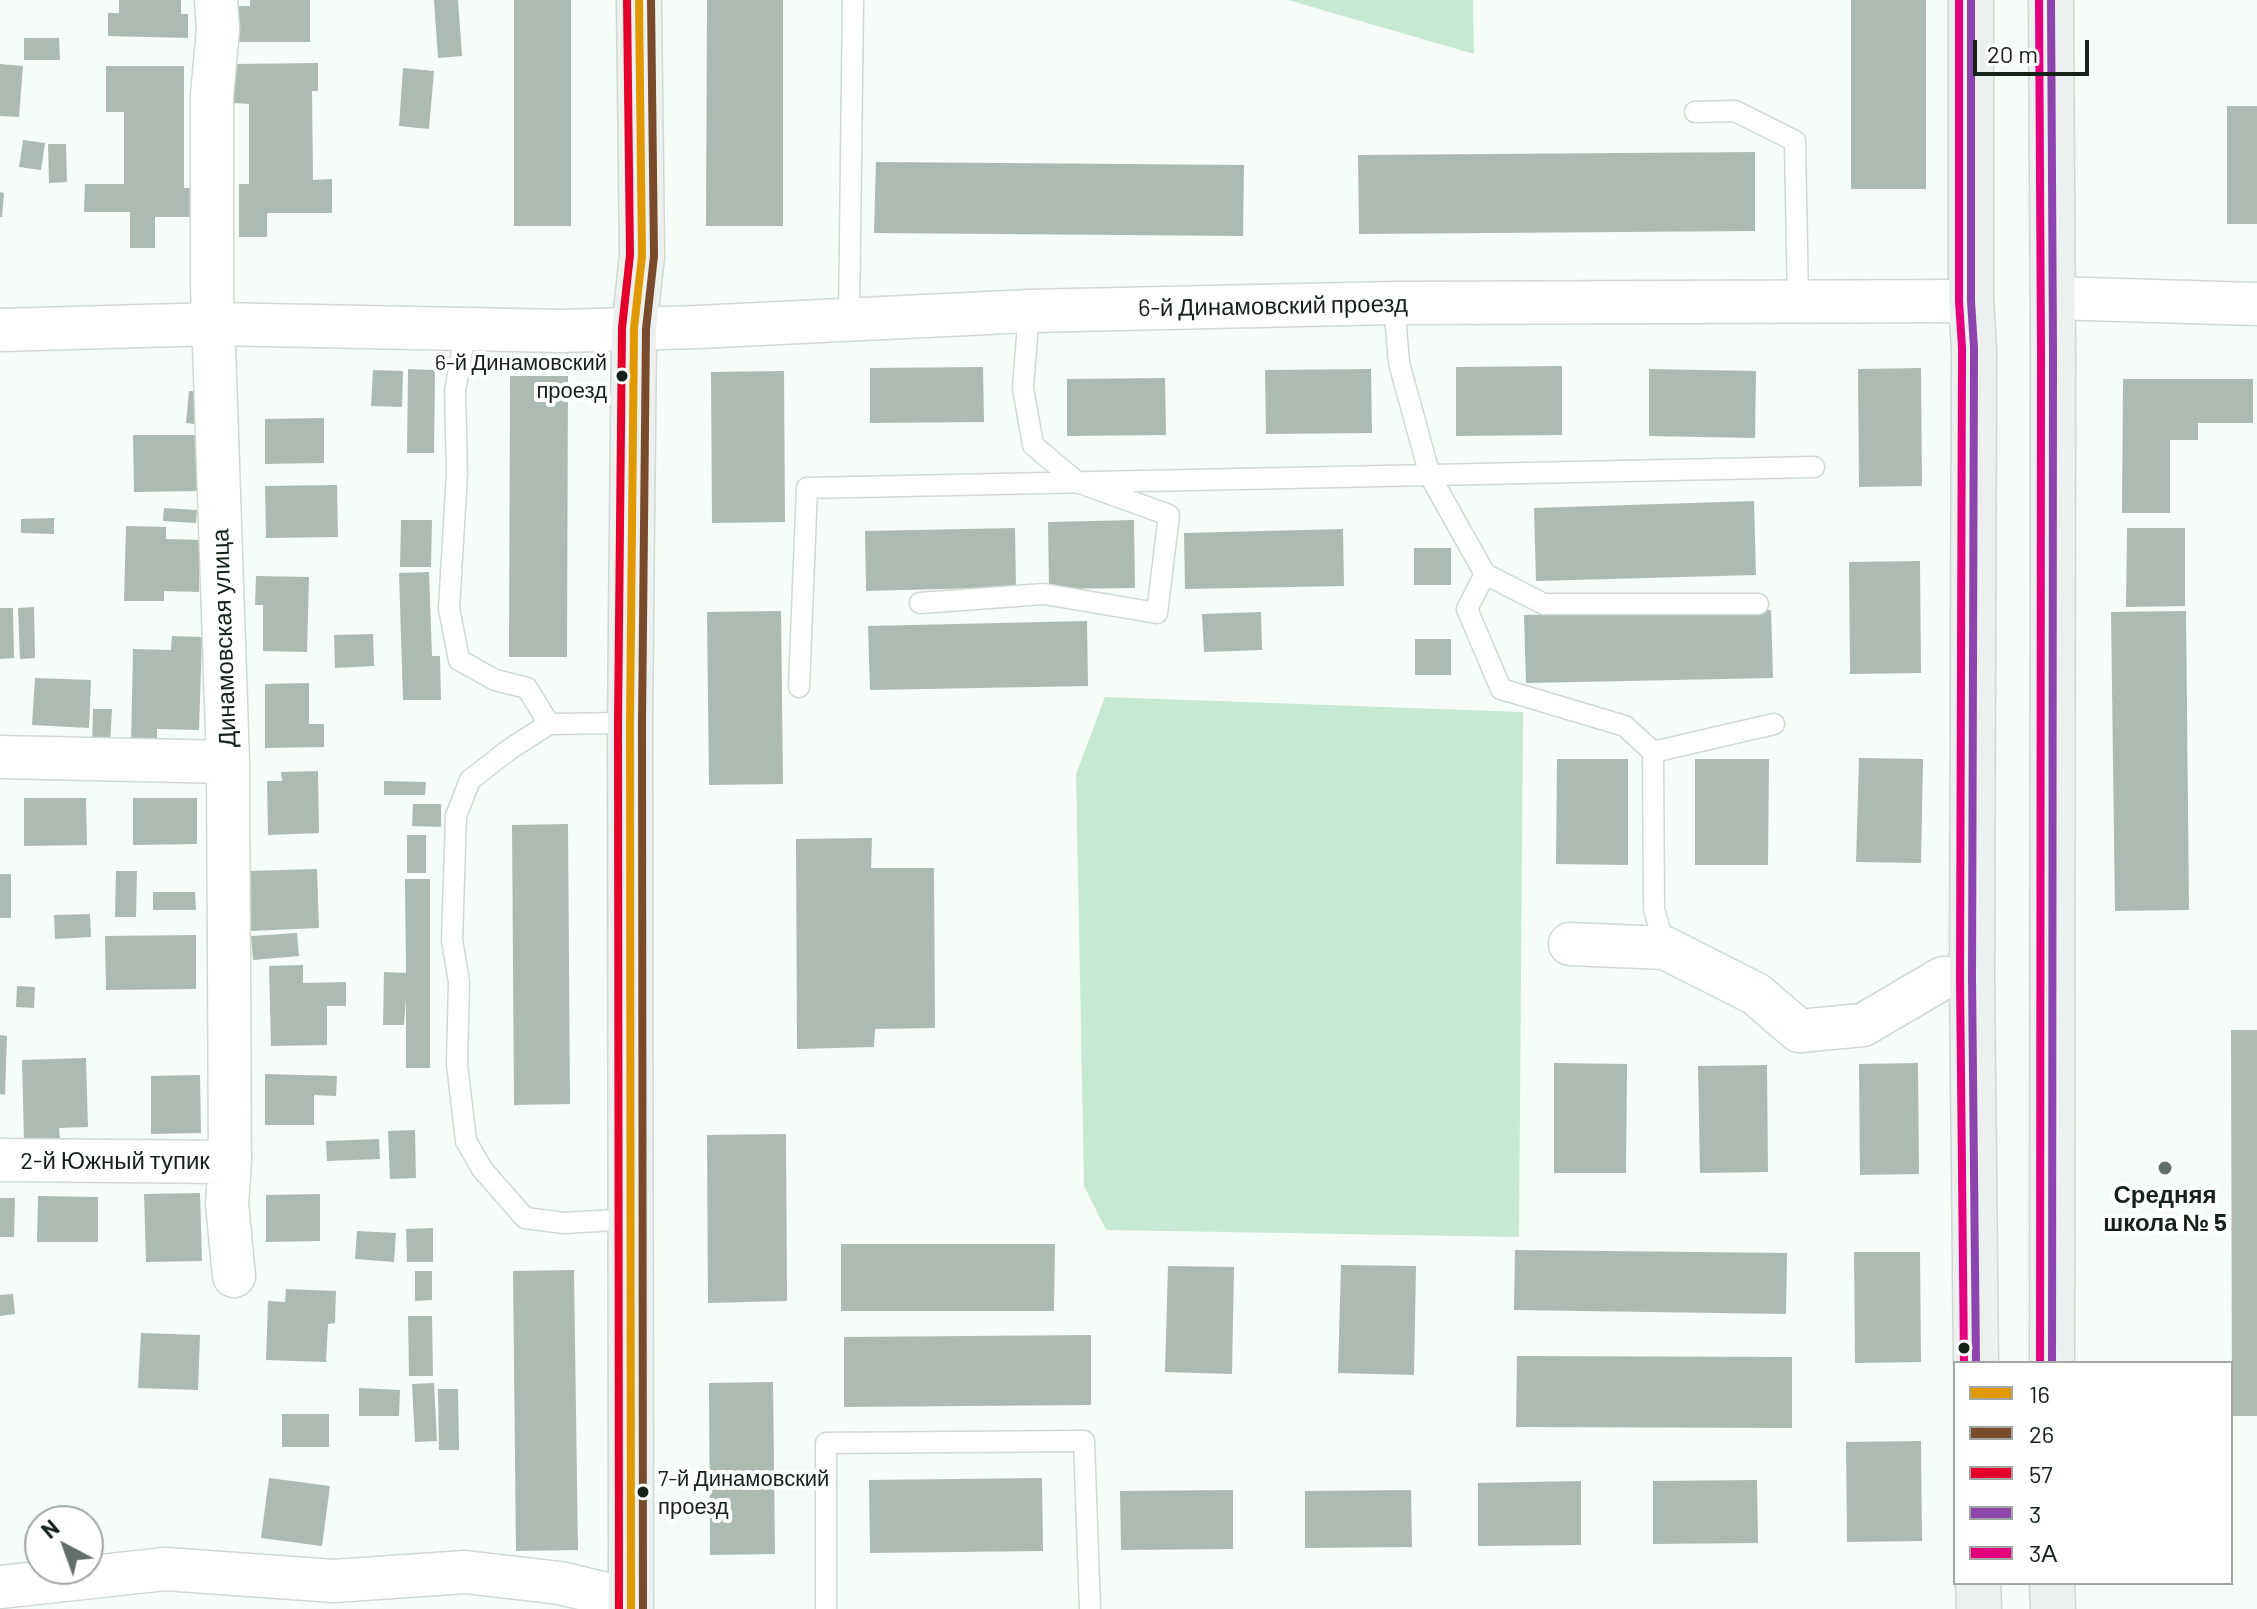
<!DOCTYPE html>
<html>
<head>
<meta charset="utf-8">
<style>
  body { margin:0 }
  #map { position:relative; width:2257px; height:1609px; overflow:hidden; background:#f6fcf8; font-family:Barlow,sans-serif }
  canvas { display:block }
  .legend { position:absolute; left:1953px; top:1361px; width:280px; height:224px; box-sizing:border-box; background:#fff; border:2px solid #a2a6a3; margin:0; padding:10px 14px; list-style:none; font-size:24px; color:#16211a }
  .legend li { display:flex; align-items:center; gap:16px; height:40px }
  .legend b { width:40px; border:2px solid #a2a6a3 }
  .north { position:absolute; left:24px; top:1505px; width:80px; height:80px; box-sizing:border-box; background:#fff; border:2px solid #a2a6a3; border-radius:50%; rotate:319deg; font-size:22px; font-weight:700; line-height:32px; text-align:center; color:#16211a }
  .north::after { content:''; display:block; margin:auto; width:28px; height:36px; background:#646e68; clip-path:polygon(50% 0,100% 100%,50% 72%,0 100%) }
  .scale { position:absolute; left:1973px; top:40px; width:116px; height:36px; box-sizing:border-box; border:4px solid #16211a; border-top:0; padding-left:10px; font-size:24px; line-height:28px; white-space:nowrap; color:#16211a; -webkit-text-stroke:6px #fff; paint-order:stroke }
</style>
</head>
<body>
<div id="map">
<canvas width="2257" height="1609"></canvas>
<ul class="legend">
<li><b style="height:10px;background:#e09903"></b>16</li>
<li><b style="height:10px;background:#7a4b2a"></b>26</li>
<li><b style="height:10px;background:#e4002b"></b>57</li>
<li><b style="height:10px;background:#8e44ad"></b>3</li>
<li><b style="height:10px;background:#e5007d"></b>3А</li>
</ul>
<div class="north">N</div>
<div class="scale">20 m</div>
</div>
<script>
const g = document.querySelector('canvas').getContext('2d');
g.lineJoin = 'round';
function paint(path, color) {
  g.fillStyle = color;
  g.fill(path, 'evenodd');
}
function stroke(path, color, width, dash) {
  g.strokeStyle = color;
  g.lineWidth = width;
  g.lineCap = dash ? 'butt' : 'round';
  g.setLineDash(dash || []);
  g.stroke(path);
}
function label(font, color, halo, rows, align = 'center') {
  g.font = font + ' Barlow,sans-serif';
  g.lineWidth = 8;
  g.setLineDash([]);
  g.textBaseline = 'middle';
  g.strokeStyle = halo;
  g.fillStyle = color;
  for (const [text, x, y, turn = 0] of rows) {
    g.save();
    g.translate(x, y);
    g.rotate((+turn || 0) * Math.PI / 180);
    g.textAlign = isNaN(turn) ? turn : align;
    if (halo) g.strokeText(text, 0, 0);
    g.fillText(text, 0, 0);
    g.restore();
  }
}
paint(new Path2D(`
  M1288 0H1473L1474 54Z
  M1105 697 1523 712 1519 1237 1106 1230 1084 1186 1076 774Z`), '#c7e9d4');
paint(new Path2D(`
  M119 0H181V14H188V38L108 36V13H119Z
  M250 0H310V42H239V6H250Z
  M434 0H458L462 56 438 58Z
  M514 0H571V226H514Z
  M707 0H783V226H706Z
  M1851 0H1926V189H1851Z
  M24 38H59L60 60H24Z
  M318 63V91H312L313 180 332 179V213H267V237H239V184H249V104L234 103V64Z
  M0 64 23 66 19 117 0 116Z
  M106 66H184V188H201V217H155V248H130V212H84L85 184H124V112H106Z
  M403 68 434 71 429 129 399 126Z
  M2227 106H2257V224H2227Z
  M23 140 45 143 41 170 19 167Z
  M48 144H66L67 182 49 183Z
  M1755 152V231L1359 234 1358 155Z
  M876 162 1244 165 1243 236 874 233Z
  M0 192 4 193 2 217H0Z
  M1562 366V435L1456 436V367Z
  M983 367 984 422 870 423V368Z
  M1921 368 1922 486 1859 487 1858 369Z
  M408 369 435 370 434 453H407Z
  M1371 369 1372 433 1266 434 1265 370Z
  M1649 369 1756 371 1755 438 1649 436Z
  M373 370 403 371 402 407 371 406Z
  M784 371 785 522 712 523 711 372Z
  M510 376H568L567 657H509Z
  M1165 378 1166 435 1067 436V379Z
  M2123 379H2253V423H2198V440H2170V513H2122Z
  M189 391 206 392 203 425 186 423Z
  M324 418V463L265 464V419Z
  M133 435H199L200 491 134 492Z
  M337 485 338 537 266 538 265 486Z
  M1754 501 1756 575 1536 581 1534 508Z
  M164 508 197 510 196 523 163 521Z
  M54 518V534L21 533V519Z
  M401 520H432L431 567H400Z
  M1134 520 1135 588 1049 589 1048 522Z
  M126 526 166 527V539L200 540 199 592 164 591V601H124Z
  M1015 528 1016 587 866 591 865 531Z
  M2127 528H2185V606L2126 607Z
  M1343 529 1344 586 1185 589 1184 533Z
  M1414 548H1451V585H1414Z
  M1920 561 1921 673 1850 674 1849 562Z
  M429 572 432 656H440L441 700H403L399 573Z
  M256 576 309 577 307 652 263 651V605H255Z
  M34 607 35 658 20 659 18 608Z
  M0 608H13L14 658 0 659Z
  M1771 610 1773 678 1526 683 1524 615Z
  M781 611 783 784 709 785 707 612Z
  M2186 611 2189 910 2115 911 2111 612Z
  M1261 612 1262 650 1204 652 1202 614Z
  M1087 621 1088 686 870 690 868 626Z
  M373 634 374 666 335 668 334 635Z
  M172 636 202 637 199 730 157 729V746L131 745 133 649 171 650Z
  M1415 639H1451V675H1415Z
  M35 678 91 680 89 728 32 725Z
  M309 683V724H324V747L265 748V684Z
  M93 709H112L110 745H92Z
  M1859 758 1923 759 1921 863 1856 862Z
  M1557 759H1628V865L1556 864Z
  M1695 759H1769L1768 865H1695Z
  M318 771 319 833 268 835 267 781H282L281 772Z
  M384 781 426 782 425 795H384Z
  M24 798H86L87 845 24 846Z
  M133 798H197V844L133 845Z
  M413 804H441V827L412 826Z
  M568 824 570 1104 514 1105 512 825Z
  M407 835H426V873H407Z
  M872 838 871 868H934L935 1028 875 1029 874 1047 797 1049 796 839Z
  M317 869 319 928 250 931 248 871Z
  M116 871H137L136 917H115Z
  M0 874H11V918H0Z
  M405 879H430V1068H406V999L404 1025H383L384 972 406 973Z
  M153 892H195L196 910H153Z
  M90 914 91 937 55 939 54 915Z
  M297 933 299 956 253 960 251 936Z
  M196 935V989L106 990 105 936Z
  M303 965V983L346 982V1006H327V1045L271 1046 269 966Z
  M17 986 35 987 34 1008 16 1007Z
  M2231 1030H2257V1416H2232Z
  M0 1035 7 1036 5 1095 0 1094Z
  M86 1058 88 1127 59 1128 60 1140 24 1141 22 1060Z
  M1554 1063 1627 1064 1626 1173H1554Z
  M1918 1063 1919 1174 1860 1175 1859 1064Z
  M1767 1065 1768 1172 1700 1173 1698 1066Z
  M265 1074 337 1076 336 1096 314 1095V1125H265Z
  M200 1075 201 1133 151 1134V1076Z
  M415 1130 416 1178 390 1179 388 1131Z
  M786 1134 787 1301 708 1303 707 1135Z
  M379 1139 380 1159 327 1161 326 1141Z
  M200 1193 202 1261 146 1262 144 1194Z
  M320 1194V1241L266 1242V1195Z
  M38 1196 98 1197V1242H37Z
  M0 1198H15L14 1237H0Z
  M433 1228V1262H407L406 1229Z
  M357 1231 396 1233 394 1262 355 1259Z
  M841 1244H1055L1054 1311H841Z
  M1515 1250 1787 1253 1786 1314 1514 1310Z
  M1854 1252H1920L1921 1362 1855 1363Z
  M1341 1265 1416 1266 1414 1375 1338 1373Z
  M1168 1266 1234 1267 1232 1374 1165 1372Z
  M574 1270 578 1550 516 1551 513 1271Z
  M415 1271H432V1300L415 1301Z
  M286 1289 336 1291 335 1323 328 1324 326 1362 266 1360 268 1301 285 1302Z
  M13 1294 15 1314 0 1316V1295Z
  M408 1316H432L433 1376H409Z
  M141 1333 200 1335 198 1390 138 1388Z
  M1091 1335V1405L844 1407V1337Z
  M1517 1356 1792 1357V1428L1516 1427Z
  M773 1382 775 1554 710 1555 709 1383Z
  M434 1383 437 1441 415 1442 412 1384Z
  M359 1388 400 1390 399 1416H359Z
  M438 1389H458L459 1450H439Z
  M282 1414H329V1447H282Z
  M1921 1441 1922 1541 1847 1542 1846 1442Z
  M269 1478 330 1486 322 1546 261 1538Z
  M1042 1478 1043 1551 870 1553 869 1480Z
  M1757 1480 1758 1543 1653 1544V1481Z
  M1581 1481V1545L1478 1546V1483Z
  M1233 1490V1549L1121 1550 1120 1491Z
  M1411 1490 1412 1547 1305 1548V1491Z`), '#abbbb1');
const lane = new Path2D(`
  M1695 112 1735 111 1795 141 1798 302
  M1394 303 1399 363 1430 476 1485 574 1467 609 1501 689 1625 726 1653 752 1654 909 1665 948
  M849 319 853 0
  M466 329 455 391 457 473 449 608 459 660 495 680 527 688 549 724 510 749 470 780 456 816 452 940 459 982 457 1064 466 1141 482 1169 525 1218 564 1223 631 1219
  M1485 574 1544 604H1758
  M920 603 1044 594 1157 613 1169 515 1077 482 1033 445 1023 388 1029 311
  M799 687 807 488 1814 467
  M549 724 630 723
  M1653 752 1774 724
  M826 1609V1443L1084 1441 1090 1609`);
const street = new Path2D(`
  M216 0 218 30 212 95V286L228 762 230 1162 227 1204 234 1276
  M2053 298 2257 304
  M0 330 215 324 561 331 697 327 1029 311 1394 303 1971 301
  M0 757 228 762
  M1570 944 1665 948 1756 994 1799 1031 1863 1025 1943 978H1972
  M0 1160 230 1162
  M0 1587 165 1569 334 1581 465 1572 560 1583 631 1600`);
const secondary = new Path2D(`
  M1971 0V301L1974 348 1972 978 1976 1363
  M2051 0 2053 351 2052 1363
  M1978 1583 1979 1609
  M2052 1583 2053 1609
  M631 1609 630 723 634 328 642 256 639 0`);
stroke(lane, '#cfd8d2', 23);
stroke(street, '#cfd8d2', 45);
stroke(secondary, '#cfd8d2', 47);
stroke(lane, '#fefffe', 20);
stroke(street, '#fefffe', 42);
stroke(secondary, '#ecf1ef', 44);
stroke(new Path2D(`
  M631 1609 630 723 634 328 642 256 639 0`), '#e09903', 8);
stroke(new Path2D(`
  M643 1609 642 723 646 329 654 256 651 0`), '#7a4b2a', 8);
stroke(new Path2D(`
  M619 1609 618 723 622 328 630 255 627 0`), '#e4002b', 8);
stroke(new Path2D(`
  M1971 0V301L1974 348 1972 978 1976 1363
  M2051 0 2053 351 2052 1363`), '#8e44ad', 8);
stroke(new Path2D(`
  M1959 0V301L1962 348 1960 978 1964 1363
  M2039 0 2041 351 2040 1363`), '#e5007d', 8);
for (const [x, y, r, color] of [
  [622,376,7,"#16211a"],
  [2165,1168,8,"#646e68"],
  [1964,1348,7,"#16211a"],
  [643,1492,7,"#16211a"]
]) {
  const dot = new Path2D();
  dot.arc(x, y, r, 0, 2 * Math.PI);
  g.fillStyle = color;
  g.fill(dot);
  stroke(dot, '#fff', 3);
}
label('22px', '#16211a', '#fff', [
  ["6-й Динамовский",607,363],
  ["проезд",607,391],
  ["7-й Динамовский",658,1479,"left"],
  ["проезд",658,1507,"left"]
], 'right');
label('24px', '#16211a', '#fff', [
  ["6-й Динамовский проезд",1273,306,-1],
  ["Динамовская улица",224,638,-92],
  ["2-й Южный тупик",115,1161]
]);
label('bold 24px', '#16211a', '#fff', [
  ["Средняя",2165,1195],
  ["школа № 5",2165,1223]
]);
</script>
</body>
</html>
